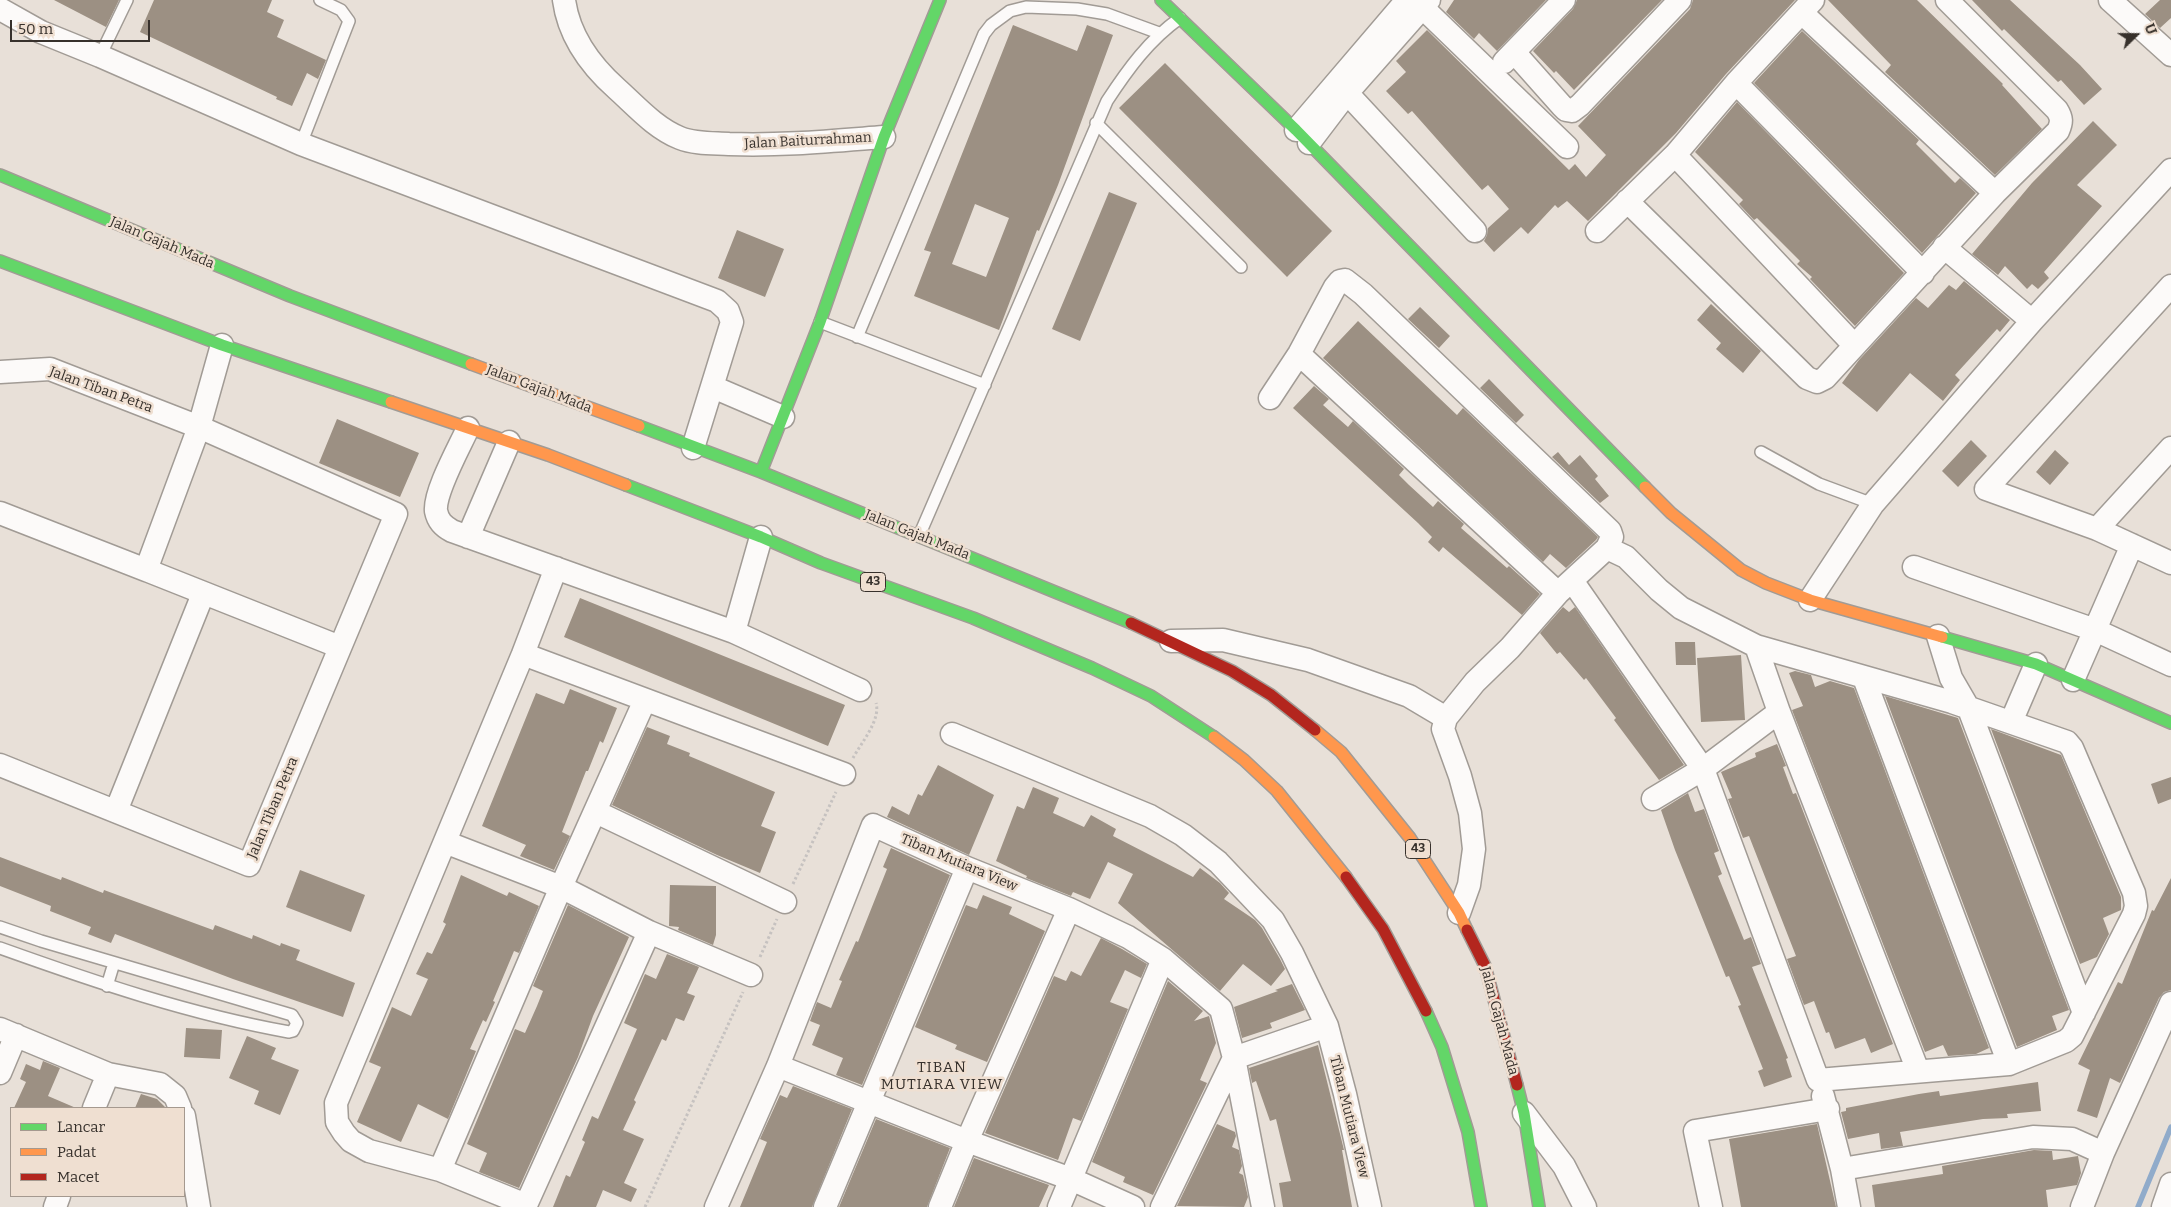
<!DOCTYPE html>
<html>
<head>
<meta charset="utf-8">
<style>
  body { margin:0 }
  #map { position:relative; width:2171px; height:1207px; overflow:hidden; background:#e8e0d8; font-family:Bitter,serif }
  canvas { display:block }
  .legend { position:absolute; left:10px; top:1107px; width:175px; height:90px; box-sizing:border-box; background:#efdfd1; border:1px solid #a5998f; margin:0; padding:6px 9px; list-style:none; font-size:15px; color:#37312c }
  .legend li { display:flex; align-items:center; gap:10px; height:25px }
  .legend b { width:25px; border:1px solid #a5998f }
  .north { position:absolute; left:2111px; top:10px; width:50px; height:50px; -webkit-text-stroke:4px #efdfd1; paint-order:stroke; rotate:68deg; font-size:14px; font-weight:700; line-height:20px; text-align:center; color:#37312c }
  .north::after { content:''; display:block; margin:auto; width:18px; height:22px; background:#37312c; clip-path:polygon(50% 0,100% 100%,50% 72%,0 100%) }
  .scale { position:absolute; left:10px; top:20px; width:140px; height:22px; box-sizing:border-box; border:2px solid #37312c; border-top:0; padding-left:6px; font-size:15px; line-height:18px; white-space:nowrap; color:#37312c; -webkit-text-stroke:4px #efdfd1; paint-order:stroke }
</style>
</head>
<body>
<div id="map">
<canvas width="2171" height="1207"></canvas>
<ul class="legend">
<li><b style="height:6px;background:#63d668"></b>Lancar</li>
<li><b style="height:6px;background:#ff974d"></b>Padat</li>
<li><b style="height:6px;background:#b3261e"></b>Macet</li>
</ul>
<div class="north">U</div>
<div class="scale">50 m</div>
</div>
<script>
const g = document.querySelector('canvas').getContext('2d');
g.lineJoin = 'round';
function stroke(path, color, width, dash) {
  g.strokeStyle = color;
  g.lineWidth = width;
  g.lineCap = dash ? 'butt' : 'round';
  g.setLineDash(dash || []);
  g.stroke(path);
}
function paint(path, color) {
  g.fillStyle = color;
  g.fill(path, 'evenodd');
}
function label(font, color, halo, rows, align = 'center') {
  g.font = font + ' Bitter,serif';
  g.lineWidth = 5;
  g.setLineDash([]);
  g.textBaseline = 'middle';
  g.strokeStyle = halo;
  g.fillStyle = color;
  for (const [text, x, y, turn = 0] of rows) {
    g.save();
    g.translate(x, y);
    g.rotate((+turn || 0) * Math.PI / 180);
    g.textAlign = isNaN(turn) ? turn : align;
    if (halo) g.strokeText(text, 0, 0);
    g.fillText(text, 0, 0);
    g.restore();
  }
}
stroke(new Path2D(`
  M2138 1207 2171 1127`), '#90abca', 5.5);
paint(new Path2D(`
  M54 0H119L106 27Z
  M154 0H272L267 12 284 20 277 37 326 60 318 79 307 73 292 106 276 99 277 97 140 32Z
  M1454 0H1546L1497 51 1479 33 1474 39 1446 12Z
  M1577 0H1662L1574 90 1556 71 1554 73 1533 51 1573 9Z
  M1693 0H1795L1726 74 1676 133 1588 221 1567 201 1558 208 1555 205 1528 234 1521 227 1494 252 1484 241 1487 235 1488 228 1509 209 1488 185 1482 190 1412 111 1408 114 1386 91 1406 72 1396 61 1427 30 1569 170 1575 164 1586 177 1606 155 1578 126 1690 9Z
  M1828 0H1917L2003 84 2002 85 2042 129 1995 175 1885 72 1891 65Z
  M1972 0H2010L2080 65 2102 89 2084 105 2061 80 2058 82 2004 29 2002 31Z
  M2160 0H2171V18L2160 28 2145 14Z
  M1013 25 1077 51 1087 25 1113 35 1058 185 1039 231 1037 230 999 330 914 296 931 252 924 250ZM975 204 1009 218 986 277 952 264Z
  M1802 31 1919 140 1916 144 1955 183 1960 178 1976 193 1922 253 1754 83Z
  M1165 63 1332 231 1287 277 1119 108Z
  M1737 102 1904 273 1855 326 1810 279 1812 277 1797 264 1800 261 1757 218 1754 220 1739 204 1743 200 1695 152Z
  M2093 121 2117 145 2077 185 2102 206 2044 272 2049 278 2038 289 2032 284 2027 289 2005 266 1998 275 1972 254 2032 183Z
  M1109 192 1137 203 1080 341 1052 329Z
  M737 230 784 249 765 297 718 278Z
  M1964 281 2010 320 2000 332 1997 329 1955 375 1960 380 1943 401 1910 373 1877 412 1842 383 1859 360 1916 298 1928 308 1949 285 1956 290Z
  M1711 304 1761 351 1743 373 1716 349 1721 343 1697 320Z
  M1420 307 1450 336 1439 348 1408 319Z
  M1358 321 1457 415 1463 408 1598 537 1596 540 1566 568 1550 554 1543 562 1323 358Z
  M1489 379 1524 415 1516 423 1480 388Z
  M1314 386 1329 399 1323 405 1348 427 1353 421 1404 469 1399 475 1409 485 1433 507 1438 501 1464 524 1461 528 1507 568 1509 566 1540 594 1522 615 1443 547 1439 552 1428 542 1432 537 1418 523 1293 408Z
  M337 419 419 453 400 497 319 463Z
  M1971 440 1987 456 1958 487 1942 471Z
  M2055 450 2069 463 2050 485 2036 472Z
  M1558 452 1569 465 1580 455 1598 476 1595 479 1609 496 1600 503 1552 457Z
  M580 598 845 705 828 746 564 637Z
  M1563 607 1569 612 1575 607 1684 765 1659 780 1614 720 1616 718 1586 678 1584 680 1560 652 1557 654 1540 633Z
  M1675 642H1695L1696 665H1676Z
  M1741 655 1745 720 1701 722 1697 658Z
  M1795 671 1811 675 1815 687 1830 681 1854 688 1989 1048 1976 1054 1948 1056 1943 1045 1925 1052 1792 710 1803 706 1789 673Z
  M570 689 617 708 603 743 600 741 588 771H586L562 832 570 836 554 870 520 856 526 845 482 826 536 693 564 704Z
  M1885 696 1958 718 2069 1010 2052 1016 2057 1030 2017 1047Z
  M647 727 670 736 667 744 690 753 689 756 775 792 761 826 776 832 760 873 717 855 612 805Z
  M1991 729 2061 755 2121 897V910L2103 918 2109 934 2097 957 2080 964Z
  M1777 744 1786 766 1783 767 1793 794 1796 793 1893 1044 1871 1053 1865 1038 1835 1049 1829 1032 1826 1033 1814 1001 1804 1005 1787 959 1796 956 1749 836 1743 838 1728 799 1732 798 1721 772 1756 757 1755 753Z
  M938 765 994 795 969 855 887 817 892 806 909 815 918 794 922 796Z
  M2171 777V799L2158 804 2151 784Z
  M1033 787 1059 798 1053 813 1084 827 1091 815 1116 829 1113 836 1193 877 1200 868 1220 883 1229 893 1224 899 1255 920 1262 928 1280 959 1285 969 1271 986 1243 964 1220 991 1118 903 1133 874 1108 862 1090 899 1073 892 1071 896 1026 878 1027 876 996 861 1017 806 1024 809Z
  M1688 793 1695 812 1704 809 1719 851 1714 853 1722 874 1718 876 1744 940 1751 937 1761 964 1752 967 1788 1058 1786 1059 1792 1077 1764 1087 1758 1071 1763 1069 1738 1006 1741 1005 1729 976 1726 977 1675 850 1661 810Z
  M891 848 950 875 862 1085 836 1075 843 1058 812 1045 820 1025 810 1021 817 1002 831 1008 842 981 839 980 856 941 858 942 887 869 883 867Z
  M0 857 61 880 62 877 103 893 104 890 213 930 215 925 252 939 253 935 280 946 281 943 300 950 296 960 355 983 343 1017 233 979 115 934 111 943 88 934 91 927 50 911 51 906 0 886Z
  M300 870 365 895 351 932 286 907Z
  M461 875 507 896 509 892 539 906 519 953 514 951 493 1001 495 1002 486 1022 483 1020 470 1049 476 1051 448 1119 418 1104 401 1142 357 1122 381 1067 369 1062 392 1007 411 1016 428 979 416 974 427 952 432 954 446 924 443 922Z
  M2171 878V990L2164 992 2159 998 2120 1083 2110 1078 2097 1118 2077 1111 2090 1070 2078 1064 2118 982 2122 984 2152 910 2154 911Z
  M670 885 716 886V935L713 945 678 930 679 927 669 926Z
  M983 895 1012 907 1009 914 1045 931 987 1062 955 1049 957 1045 915 1027 966 905 977 909Z
  M568 905 629 937 593 1016 578 1057 519 1188 479 1172 487 1153 467 1144 515 1029 525 1033 537 1006 543 991 533 986Z
  M1101 938 1122 949 1147 964 1141 978 1125 970 1110 1002 1128 1009 1081 1121 1073 1118 1058 1160 985 1133 1054 976 1066 981 1071 971 1081 976Z
  M667 954 699 967 687 993 695 996 684 1021 676 1018 666 1041 662 1039 634 1100 636 1102 623 1130 644 1139 624 1183 637 1189 631 1202 603 1190 596 1207H553L566 1175 570 1177 585 1142 582 1140 592 1116 598 1119 637 1029 624 1023 645 974 656 979Z
  M1168 981 1203 1011 1194 1021 1209 1016 1216 1043 1200 1080 1207 1083 1153 1195 1123 1182 1125 1177 1092 1162Z
  M1292 984 1305 1010 1270 1023 1272 1028 1242 1038 1234 1007 1278 991 1275 990Z
  M186 1028 222 1030 220 1059 184 1057Z
  M247 1036 276 1048 271 1059 299 1070 280 1115 254 1104 259 1091 229 1078Z
  M1318 1045 1344 1150H1342L1352 1207H1283L1279 1183 1291 1181 1276 1119 1270 1121 1256 1081 1252 1083 1249 1068Z
  M43 1061 60 1068 48 1096 76 1108H14L26 1082 20 1079 26 1064 40 1070Z
  M2038 1082 2041 1111 2007 1114 2008 1118 1983 1119 1900 1132 1903 1146 1881 1149 1879 1133 1848 1139 1841 1112 1846 1111V1108L1919 1094 1939 1091 1940 1096Z
  M793 1086 852 1109 812 1207H740L767 1142 760 1139 780 1095 787 1098Z
  M141 1094 157 1099 166 1108H135Z
  M876 1119 950 1148 927 1207H839Z
  M1217 1124 1235 1132 1236 1136 1232 1147 1239 1150 1242 1166 1239 1173 1243 1175 1248 1197 1244 1207 1177 1206Z
  M1817 1124 1836 1207H1741L1729 1139Z
  M2034 1150 2052 1151 2053 1160 2078 1156 2081 1173 2077 1185 2046 1190 2048 1207H1875L1872 1185 1943 1174 1942 1166Z
  M974 1158 1049 1185 1039 1207H954Z`), '#9c9083');
const lane = new Path2D(`
  M100 56 127 0
  M1096 123 1241 267
  M301 144 349 21 341 10 320 0
  M820 322 985 385
  M857 337 984 34 991 25 1010 11 1026 7 1077 9 1107 14 1159 33
  M1761 452 1819 484 1873 504
  M919 536 1107 101C1128 69 1149 40 1180 18
  M0 927 41 941 292 1015 297 1023 293 1031 289 1032C189 1014 95 982 0 948
  M107 986 114 963`);
const street = new Path2D(`
  M564 0C569 37 590 65 617 89 636 106 655 128 680 138 695 144 713 143 729 144 781 146 832 141 884 137
  M2110 0 2171 55
  M1422 7 1567 147
  M0 9 41 32 100 56 301 144 717 301 728 311 732 322 693 448
  M1802 13 1995 193
  M1514 52 1562 106 1566 110 1572 111 1580 105 1680 0
  M1504 62 1564 0
  M1736 83 1923 273
  M1347 93 1475 231
  M1296 130 1407 0
  M1309 143 1347 93 1429 0
  M1675 155 1854 345
  M1627 201 1807 378 1817 382 1825 378 1995 193 2058 131C2062 122 2062 118 2057 110L1947 0
  M1597 231 1675 155 1736 83 1813 0
  M1944 247 2032 321
  M2171 286 1986 489 2097 529 2171 563
  M1299 354 1558 593
  M0 372 50 369 199 427 146 570 340 647
  M713 387 783 417
  M1270 398 1299 354 1335 287 1340 281 1345 280 1363 294 1610 531 1612 537 1607 548 1558 593 1510 648 1475 682 1446 718 1443 729 1460 776 1470 813 1474 849 1469 885 1459 913
  M468 428C460 446 434 492 436 511 438 521 443 526 452 531L734 632 860 690
  M0 513 146 570
  M2097 529 2171 448
  M468 537 509 442
  M1914 567 2095 630 2171 665
  M556 568 523 654 336 1103 337 1122 344 1133 351 1141 369 1151 440 1170 526 1205 649 932
  M1573 582 1703 769 1818 1080 2009 1064 2066 1041 2072 1036 2134 914 2136 906 2134 893 2072 748 2067 742 1952 702 1756 646 1681 608 1659 590 1626 557 1607 548
  M1810 600 1873 504 2032 321 2171 170
  M734 632 761 537
  M1938 636 1951 678 1969 709 2084 1013
  M1171 641 1223 640 1308 660 1409 696 1446 718
  M1756 646 1779 712 1918 1071
  M523 654 844 774
  M1864 678 2009 1064
  M2073 680 2132 545
  M2011 722 2036 664
  M952 734 1150 816 1183 835 1218 862 1273 920 1292 953 1327 1026 1345 1094 1370 1207
  M0 765 249 865 396 514 199 427 222 345
  M1653 799 1703 769 1779 712
  M116 811 203 594
  M596 812 785 902
  M445 842 561 887 649 932 751 975
  M0 1029 108 1074 160 1084 175 1096 180 1108
  M778 1066 967 1141 1071 1179 1133 1207
  M0 1073 16 1035
  M1823 1096 1842 1169 1849 1207
  M94 1108 108 1074
  M1524 1113 1564 1166 1585 1207
  M184 1116 199 1207
  M1842 1169 2033 1137 2072 1139 2103 1153
  M440 1170 561 887 645 700
  M55 1207 59 1196
  M716 1207 778 1066 873 825 967 868 1069 909 1128 937 1163 959 1213 1002 1221 1009 1234 1058 1263 1207
  M825 1207 967 868
  M940 1207 967 1141 1069 909
  M1059 1207 1163 959
  M1162 1207 1234 1058 1327 1026
  M1711 1207 1695 1131 1828 1109
  M2082 1207 2103 1153 2171 1003
  M2163 1207 2171 1184`);
const fast = new Path2D(`
  M1161 0 1296 130 1645 487
  M0 175 290 296 471 364
  M0 261 222 345 391 402
  M639 426 761 472 1131 623
  M761 472 820 322 884 137 940 0
  M626 485 761 537 821 563 973 618 1092 668 1151 696 1214 737
  M1942 637 2036 664 2171 723
  M1426 1011 1442 1047 1468 1132 1481 1207
  M1517 1085 1524 1113 1539 1207`);
const slow = new Path2D(`
  M471 364 639 426
  M391 402 548 455 626 485
  M1645 487 1671 513 1741 570 1766 583 1810 600 1942 637
  M1315 730 1341 752 1410 838 1459 913 1467 930
  M1214 737 1244 760 1277 791 1346 877`);
const jam = new Path2D(`
  M1131 623 1232 671 1271 695 1315 730
  M1346 877 1383 929 1426 1011
  M1467 930 1485 966 1517 1085`);
stroke(lane, '#a19b95', 14);
stroke(street, '#a19b95', 25);
stroke(fast, '#a19b95', 14);
stroke(slow, '#a19b95', 14);
stroke(jam, '#a19b95', 14);
stroke(new Path2D(`
  M853 758C861 743 881 720 876 703
  M793 884 836 792
  M760 957 777 919
  M645 1207 743 992`), '#c6c2c0', 3, [2.5, 2.5]);
stroke(lane, '#fcfaf9', 11);
stroke(street, '#fcfaf9', 22);
stroke(fast, '#63d668', 11);
stroke(slow, '#ff974d', 11);
stroke(jam, '#b3261e', 11);
for (const [x, y, w] of [
  [873,582,25],
  [1418,849,25]
]) {
  const box = new Path2D();
  box.roundRect(x - w / 2, y - 9.5, w, 19, 4);
  g.fillStyle = '#efdfd1';
  g.fill(box);
  stroke(box, '#37312c', 1);
}
label('bold 12px', '#37312c', null, [
  ["43",873,582],
  ["43",1418,849]
]);
label('14px', '#37312c', '#efdfd1', [
  ["Jalan Baiturrahman",808,141,-3],
  ["Jalan Gajah Mada",162,243,23],
  ["Jalan Gajah Mada",539,389,21],
  ["Jalan Tiban Petra",101,390,20],
  ["Jalan Gajah Mada",917,535,22],
  ["Jalan Tiban Petra",273,808,-67],
  ["Tiban Mutiara View",959,863,23],
  ["Jalan Gajah Mada",1499,1021,75],
  ["Tiban Mutiara View",1349,1117,76]
]);
g.letterSpacing = '1px';
label('15px', '#37312c', '#efdfd1', [
  ["TIBAN",942,1068],
  ["MUTIARA VIEW",942,1085]
]);
g.letterSpacing = '0px';
</script>
</body>
</html>
